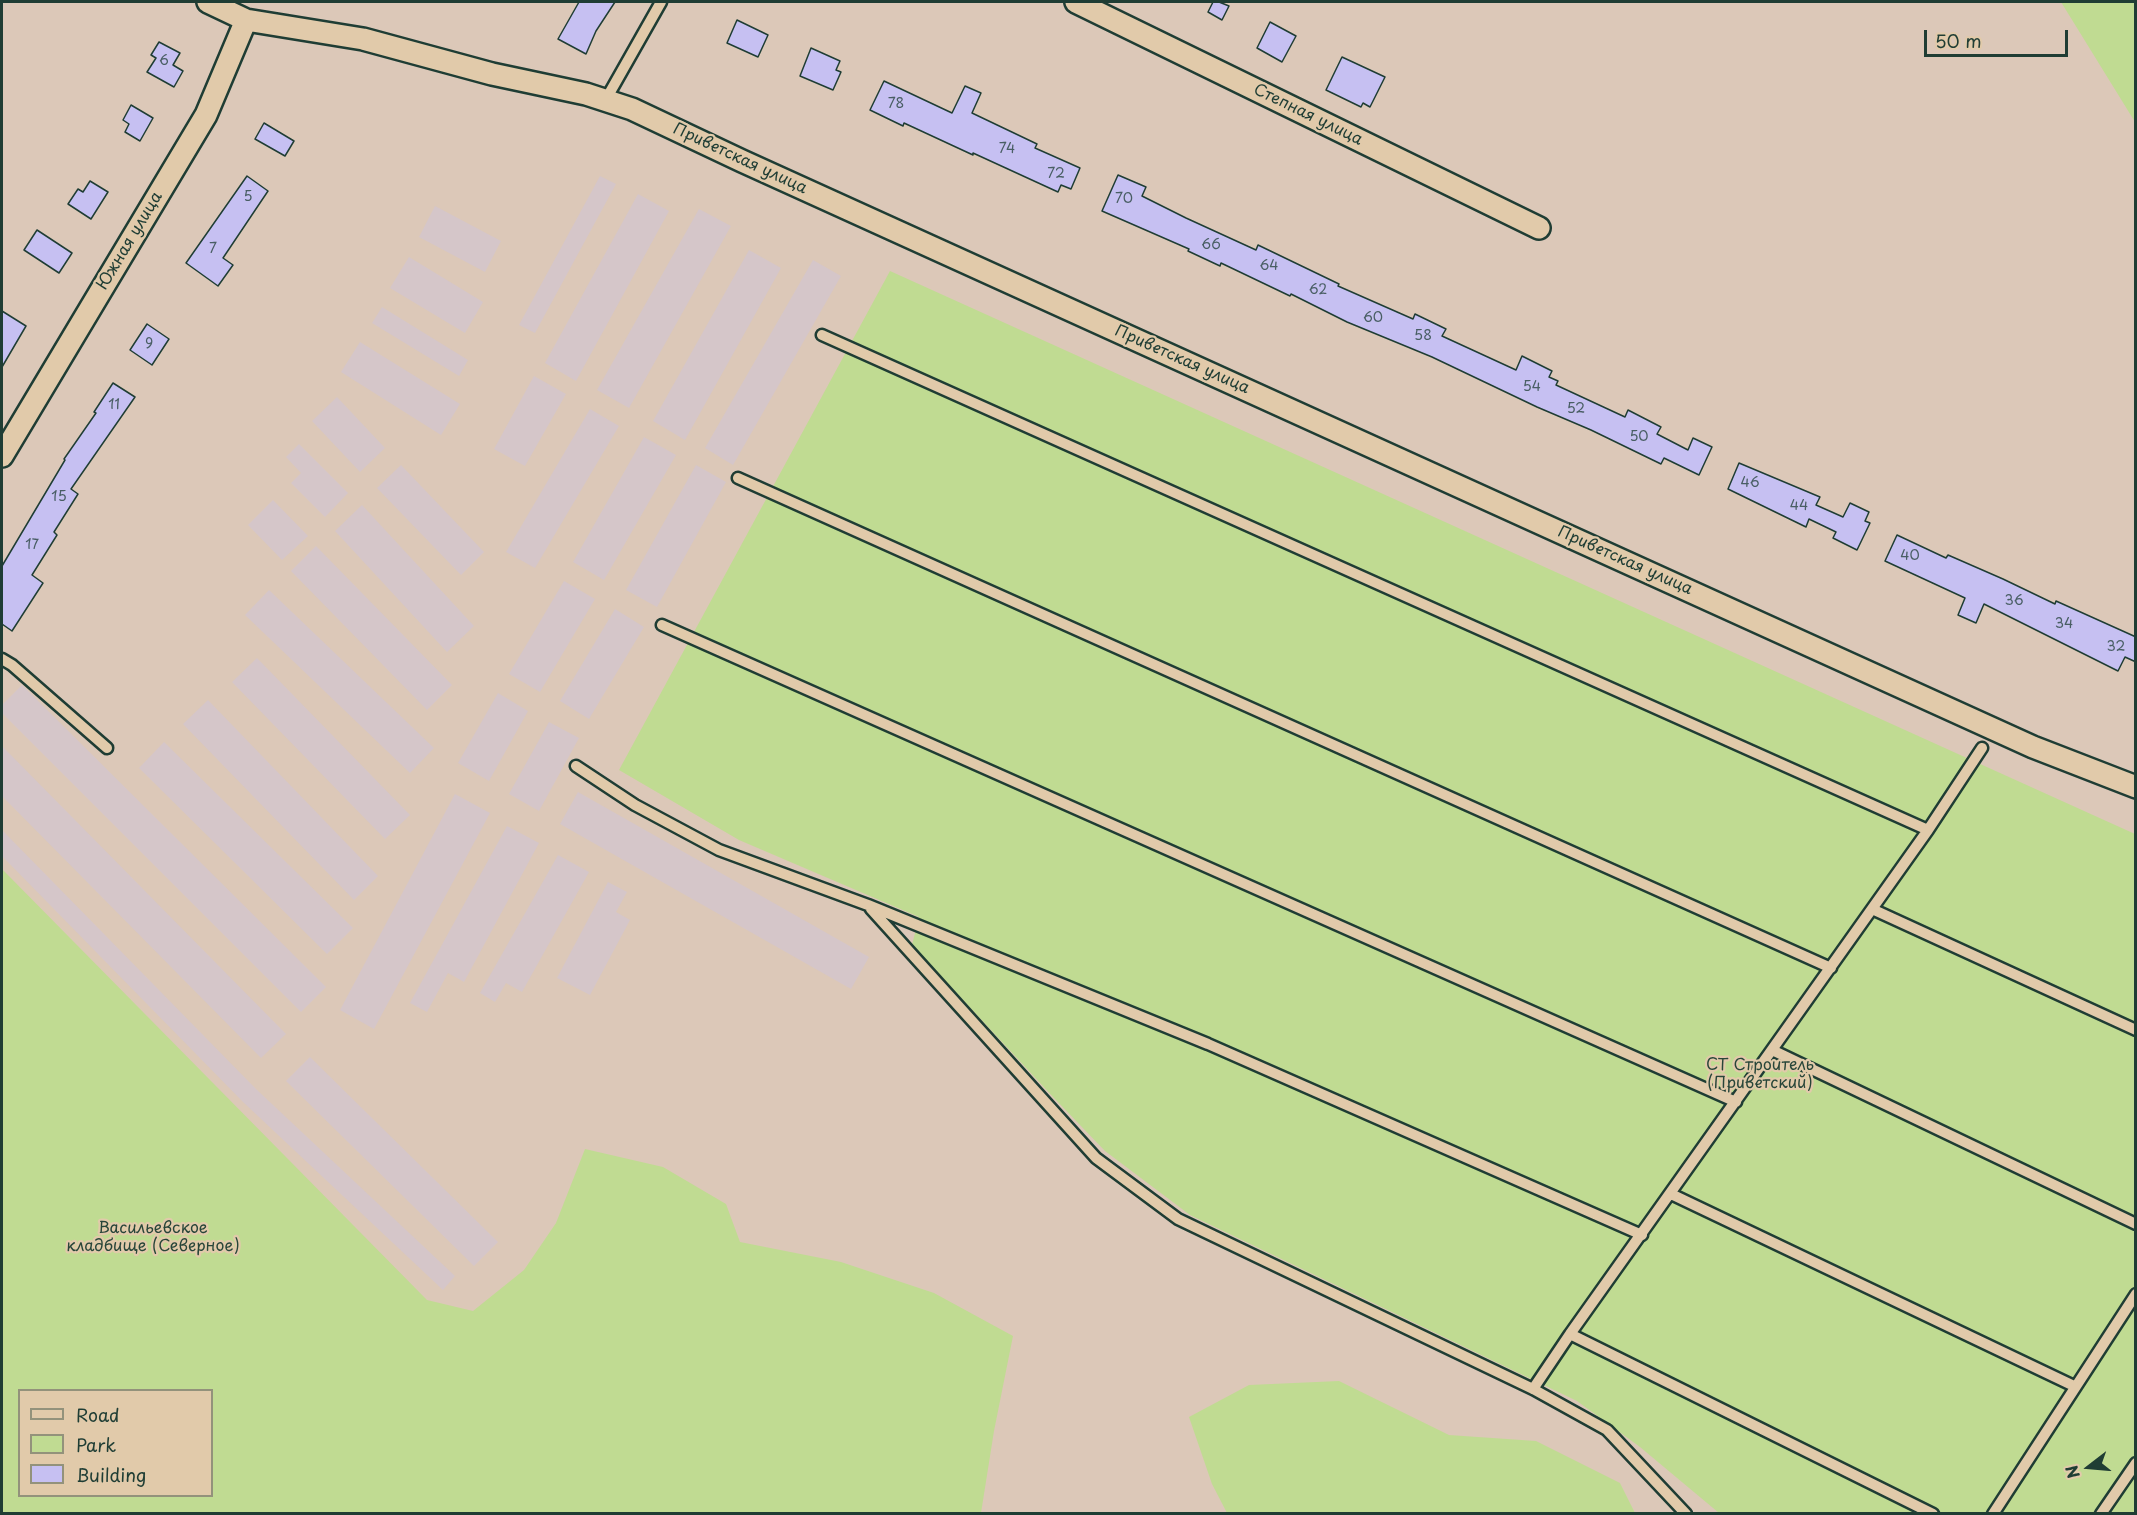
<!DOCTYPE html>
<html>
<head>
<meta charset="utf-8">
<style>
  body { margin:0 }
  #map { position:relative; width:2137px; height:1515px; overflow:hidden; background:#dcc8b8; font-family:"Playpen Sans",sans-serif }
  canvas { display:block }
  .frame { position:absolute; inset:0; border:3px solid #1f3d34; pointer-events:none }
  .legend { position:absolute; left:18px; top:1389px; width:195px; height:108px; box-sizing:border-box; background:#e1caaa; border:2px solid #93927b; margin:0; padding:8px 10px; list-style:none; font-size:18px; color:#1f3d34 }
  .legend li { display:flex; align-items:center; gap:12px; height:30px }
  .legend b { width:30px; border:2px solid #93927b }
  .north { position:absolute; left:2059px; top:1437px; width:60px; height:60px; -webkit-text-stroke:4px #e1caaa; paint-order:stroke; rotate:254deg; font-size:16px; font-weight:700; line-height:24px; text-align:center; color:#1f3d34 }
  .north::after { content:''; display:block; margin:auto; width:21px; height:27px; background:#1f3d34; clip-path:polygon(50% 0,100% 100%,50% 72%,0 100%) }
  .scale { position:absolute; left:1924px; top:30px; width:144px; height:27px; box-sizing:border-box; border:3px solid #1f3d34; border-top:0; padding-left:8px; font-size:18px; line-height:21px; white-space:nowrap; color:#1f3d34; -webkit-text-stroke:4px #e1caaa; paint-order:stroke }
</style>
</head>
<body>
<div id="map">
<canvas width="2137" height="1515"></canvas>
<div class="frame"></div>
<ul class="legend">
<li><b style="height:8px;background:#e1caaa"></b>Road</li>
<li><b style="height:16px;background:#c0db92"></b>Park</li>
<li><b style="height:16px;background:#c6c0f2"></b>Building</li>
</ul>
<div class="north">N</div>
<div class="scale">50 m</div>
</div>
<script>
const g = document.querySelector('canvas').getContext('2d');
g.lineJoin = 'round';
function paint(path, color) {
  g.fillStyle = color;
  g.fill(path, 'evenodd');
}
function stroke(path, color, width, dash) {
  g.strokeStyle = color;
  g.lineWidth = width;
  g.lineCap = dash ? 'butt' : 'round';
  g.setLineDash(dash || []);
  g.stroke(path);
}
function label(font, color, halo, rows, align = 'center') {
  g.font = font + ' "Playpen Sans",sans-serif';
  g.lineWidth = 4.5;
  g.setLineDash([]);
  g.textBaseline = 'middle';
  g.strokeStyle = halo;
  g.fillStyle = color;
  for (const [text, x, y, turn = 0] of rows) {
    g.save();
    g.translate(x, y);
    g.rotate((+turn || 0) * Math.PI / 180);
    g.textAlign = isNaN(turn) ? turn : align;
    if (halo) g.strokeText(text, 0, 0);
    g.fillText(text, 0, 0);
    g.restore();
  }
}
paint(new Path2D(`
  M600 176 616 184 535 333 519 325Z
  M638 194 669 211 576 381 545 363Z
  M435 206 501 241 485 272 419 237Z
  M699 209 731 226 629 408 597 390Z
  M749 250 781 268 685 440 653 421Z
  M409 257 483 302 465 333 390 288Z
  M813 260 841 276 733 465 705 448Z
  M382 307 468 360 459 376 372 323Z
  M360 342 460 404 441 435 341 372Z
  M534 376 566 394 525 466 494 449Z
  M337 397 385 448 360 472 312 421Z
  M590 409 619 426 535 568 506 552Z
  M644 437 676 455 604 580 573 562Z
  M299 444 348 493 325 517 291 483 301 473 286 457Z
  M401 465 484 552 461 575 377 488Z
  M696 465 726 482 657 607 626 590Z
  M273 500 308 536 282 560 248 525Z
  M362 505 474 626 447 652 335 531Z
  M316 546 452 685 427 710 291 571Z
  M564 581 595 599 540 692 509 674Z
  M269 590 434 748 410 773 245 615Z
  M615 609 644 627 589 719 560 701Z
  M257 658 410 815 385 839 232 682Z
  M22 685 326 987 301 1012 2 713V705Z
  M498 693 528 711 489 781 458 763Z
  M208 700 378 876 354 900 183 724Z
  M549 722 579 738 539 811 509 794Z
  M164 742 353 928 327 954 139 768Z
  M2 746 286 1034 261 1058 2 796Z
  M578 792 869 957 851 989 560 824Z
  M455 794 490 813 374 1029 340 1010Z
  M507 826 539 843 464 982 448 973 427 1012 410 1003Z
  M2 830 256 1089 455 1276 443 1290 243 1102 2 856Z
  M558 855 589 872 522 992 506 983 495 1002 480 993Z
  M608 882 627 892 616 912 630 920 590 995 557 978Z
  M310 1057 498 1242 474 1266 286 1081Z`), '#d5c6c9');
paint(new Path2D(`
  M2061 2H2135V122Z
  M890 271 2135 834V1513H1719L1640 1447 1577 1401 1190 1215 1105 1151 1053 1097 912 945 919 917 739 840 619 770Z
  M2 869 427 1300 473 1311 524 1270 556 1223 585 1149 663 1167 726 1204 740 1242 841 1262 934 1293 1013 1336 994 1431 981 1513H2ZM20 1390H212V1496H20Z
  M1339 1381 1449 1435 1536 1441 1620 1483 1635 1513H1227L1212 1484 1189 1417 1249 1385Z`), '#c0db92');
const building = new Path2D(`
  M579 2H615L596 31 586 54 558 39Z
  M1213 2H1219L1229 6 1222 20 1208 12Z
  M737 20 768 35 758 57 727 43Z
  M1270 22 1296 36 1282 62 1257 48Z
  M159 42 180 53 173 65 183 71 174 87 147 72 156 58 151 55Z
  M811 48 840 61 836 70 841 72 833 90 800 76Z
  M1342 57 1385 77 1370 107 1363 103 1361 107 1326 90Z
  M884 81 952 113 965 86 981 93 972 113 1037 144 1035 148 1080 168 1071 189 1061 185 1058 192 973 153V155L904 123 903 126 870 110Z
  M131 105 153 118 140 141 125 132 129 124 123 120Z
  M264 123 294 141 285 156 255 139Z
  M1118 175 1146 187 1142 196 1186 218 1256 250 1258 245 1339 284 1338 286 1413 319 1415 314 1446 329 1442 336 1516 370 1522 356 1552 371 1549 377 1558 381 1556 385 1625 417 1628 410 1661 427 1657 434 1688 450 1693 438 1712 447 1699 475 1664 458 1661 464 1591 430 1537 407 1432 357 1347 322 1291 294 1290 296 1221 263 1220 266 1188 251 1189 249 1102 211Z
  M247 176 268 191 223 258 233 265 218 286 186 263Z
  M90 181 108 192 91 219 68 204 78 189 83 192Z
  M37 230 72 253 59 273 24 250Z
  M2 311 26 326 2 367Z
  M147 324 169 339 152 365 130 350Z
  M113 383 135 397 71 489 78 494 54 532 57 535 32 575 43 583 12 631 2 624V566L65 460 64 459 96 413 94 412Z
  M1739 463 1820 497 1816 505 1843 517 1850 503 1869 512 1865 521 1870 523 1857 550 1833 538 1836 532 1809 519 1806 527 1728 489Z
  M1897 535 1946 558 1948 555 2003 579 2055 604 2056 601 2136 637V662L2125 657 2118 671 1984 604 1976 623 1958 615 1965 598 1885 561Z`);
paint(building, '#c6c0f2');
stroke(building, '#1f3d34', 1.5);
const lane = new Path2D(`
  M605 101 661 2
  M822 335 1928 830
  M738 478 1831 968
  M662 625 1736 1102
  M2 659 12 665 107 748
  M576 766 635 805 719 850 868 905 1208 1044 1642 1235
  M871 909 1096 1158 1178 1219 1533 1389 1607 1430 1686 1514
  M1872 909 2136 1030
  M1772 1050 2136 1224
  M1671 1194 2074 1386
  M1570 1334 1933 1514
  M1533 1389 1570 1334 1928 830 1982 748
  M1993 1514 2136 1294
  M2101 1514 2136 1463`);
const street = new Path2D(`
  M208 2 246 20 363 39 492 74 586 94 632 109 742 161 2033 747 2136 787
  M1076 2 1539 228
  M2 456 206 115 246 20`);
stroke(lane, '#1f3d34', 15);
stroke(street, '#1f3d34', 26);
stroke(lane, '#e1caaa', 10);
stroke(street, '#e1caaa', 21);
label('14px', '#495e64', null, [
  ["6",164,61],
  ["78",896,104],
  ["74",1007,149],
  ["72",1056,174],
  ["5",248,197],
  ["70",1124,199],
  ["66",1211,245],
  ["7",213,249],
  ["64",1269,266],
  ["62",1318,290],
  ["60",1373,318],
  ["58",1423,336],
  ["9",149,344],
  ["54",1532,387],
  ["11",114,405],
  ["52",1576,409],
  ["50",1639,437],
  ["46",1750,483],
  ["15",59,497],
  ["44",1799,506],
  ["17",32,545],
  ["40",1910,556],
  ["36",2014,601],
  ["34",2064,624],
  ["32",2116,647]
]);
label('16px', '#1f3d34', '#e1caaa', [
  ["Степная улица",1308,115,26],
  ["Приветская улица",740,159,25],
  ["Южная улица",130,241,-59],
  ["Приветская улица",1182,360,24],
  ["Приветская улица",1625,561,24]
]);
label('16px', '#274539', '#e1caaa', [
  ["СТ Строитель",1760,1066],
  ["(Приветский)",1760,1084],
  ["Васильевское",153,1229],
  ["кладбище (Северное)",153,1247]
]);
</script>
</body>
</html>
